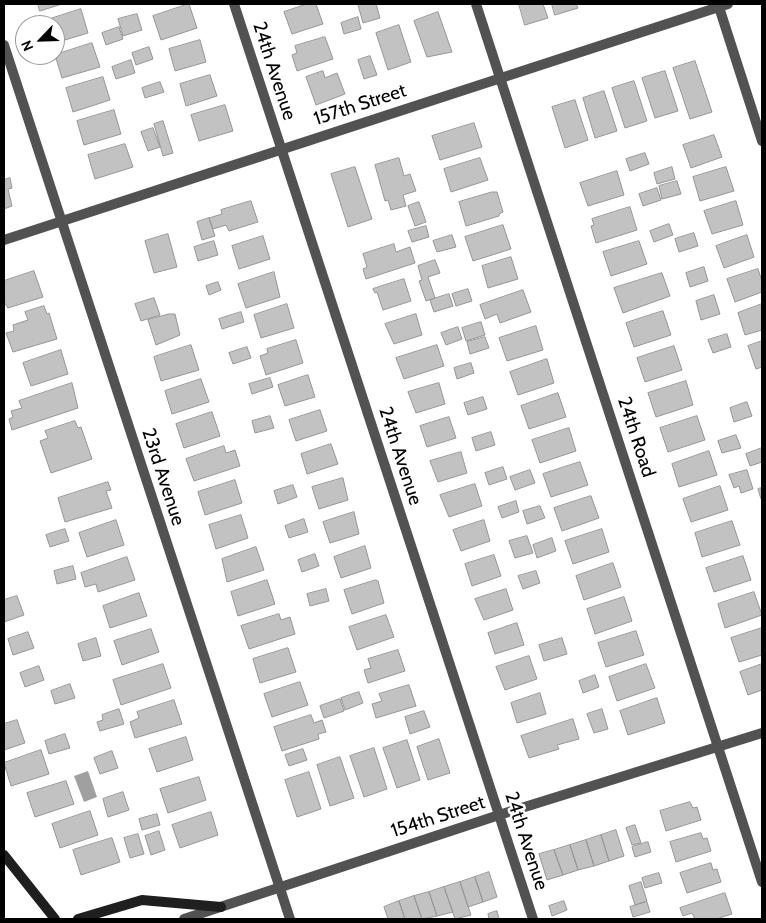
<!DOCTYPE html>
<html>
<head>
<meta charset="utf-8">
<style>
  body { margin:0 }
  #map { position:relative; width:766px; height:923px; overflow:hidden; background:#fff; font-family:Cabin,sans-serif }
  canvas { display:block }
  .frame { position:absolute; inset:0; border:5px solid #000; pointer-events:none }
  .north { position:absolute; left:15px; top:15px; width:50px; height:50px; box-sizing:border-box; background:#fff; border:1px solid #999; border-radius:50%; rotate:246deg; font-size:14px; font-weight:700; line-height:20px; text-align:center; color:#000 }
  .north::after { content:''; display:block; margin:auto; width:18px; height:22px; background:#000; clip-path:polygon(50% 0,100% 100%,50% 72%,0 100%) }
</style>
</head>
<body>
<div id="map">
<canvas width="766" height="923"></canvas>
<div class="frame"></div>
<div class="north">N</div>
</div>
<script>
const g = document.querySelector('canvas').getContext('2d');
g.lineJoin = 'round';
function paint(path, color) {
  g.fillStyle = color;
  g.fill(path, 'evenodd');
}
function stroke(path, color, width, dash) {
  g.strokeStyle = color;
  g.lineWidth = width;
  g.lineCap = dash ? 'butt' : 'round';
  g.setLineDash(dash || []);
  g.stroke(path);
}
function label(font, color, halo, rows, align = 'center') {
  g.font = font + ' Cabin,sans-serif';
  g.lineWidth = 5;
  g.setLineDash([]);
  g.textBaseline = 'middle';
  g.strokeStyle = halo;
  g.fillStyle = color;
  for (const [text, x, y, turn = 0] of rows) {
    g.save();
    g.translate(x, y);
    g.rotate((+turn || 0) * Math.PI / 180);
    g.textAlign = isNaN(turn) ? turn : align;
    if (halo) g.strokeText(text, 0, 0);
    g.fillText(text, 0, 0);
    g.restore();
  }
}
paint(new Path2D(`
  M88 771 97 797 84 802 74 776Z`), '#a0a0a0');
const building = new Path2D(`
  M38 4H62L40 11Z
  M189 4 197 28 161 40 153 16Z
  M307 4H316L323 24 292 34 284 12Z
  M363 4H376L380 18 363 23 358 5Z
  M519 4H543L548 18 525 25Z
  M552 4H576L578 8 555 15Z
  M81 9 88 33 55 43V25H45L44 21Z
  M438 12 452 52 427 57 414 21Z
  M137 14 142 30 123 36 118 19Z
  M358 17 361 29 344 34 341 23Z
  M399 25 411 62 388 70 376 33Z
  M119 27 123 39 106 45 102 33Z
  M325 37 333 59 297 71 292 55 297 53 295 46Z
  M200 40 206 62 175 71 169 49Z
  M92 43 100 67 62 78 55 55Z
  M149 47 153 59 136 65 132 53Z
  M370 56 377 75 364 79 358 60Z
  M131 60 135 73 116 79 112 67Z
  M695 61 712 112 690 119 673 68Z
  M323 71 325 78 337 73 345 94 316 105 306 77Z
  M665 71 678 111 655 118 642 78Z
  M210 75 217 96 186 106 180 84Z
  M103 77 110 100 73 112 66 88Z
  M634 81 647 121 625 128 612 88Z
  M160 82 164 92 145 98 142 88Z
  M604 91 617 131 595 138 583 98Z
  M575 100 588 140 565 148 552 107Z
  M225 105 233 131 199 141 191 115Z
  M114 110 121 134 84 145 77 121Z
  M163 121 173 153 163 156 154 124Z
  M474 123 482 147 440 160 432 136Z
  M153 128 160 147 148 151 141 132Z
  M714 135 722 157 691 168 683 145Z
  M125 144 133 167 95 179 88 155Z
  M645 153 649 164 630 171 626 159Z
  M399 158 404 176 410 174 416 191 403 195 406 206 391 210 388 200 385 201 375 165Z
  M480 158 488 180 451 192 444 169Z
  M355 167 372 219 348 227 331 174Z
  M672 167 675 179 657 184 654 173Z
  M726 167 734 191 700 201 693 177Z
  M617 171 624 195 588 206 580 183Z
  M10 178 12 188 8 189 12 206 4 209V180Z
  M677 181 681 194 662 199 659 186Z
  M657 188 661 200 643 206 639 194Z
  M492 192H497L503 212 499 214V216L466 226 459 202Z
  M251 201 258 222 229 231 226 225 213 229 209 218 222 214 221 210Z
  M736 201 743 225 712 234 704 211Z
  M419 202 426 222 415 226 408 206Z
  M630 207 637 230 596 243 591 226 594 225 592 219Z
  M209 218 215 236 202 240 197 222Z
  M669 224 673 235 654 242 650 231Z
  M503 225 511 249 473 261 465 237Z
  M426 226 429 237 412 242 408 231Z
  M694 233 698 246 679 252 675 239Z
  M168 234 177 267 154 273 145 241Z
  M452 235 456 247 437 252 433 241Z
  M747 235 754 257 724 268 716 246Z
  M263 236 270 259 239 269 232 246Z
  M214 241 218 255 198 261 194 247Z
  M639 241 647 264 611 276 603 252Z
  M394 244 396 252 410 247 415 263 366 279 363 269 367 267 363 254Z
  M511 257 518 279 488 288 482 266Z
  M435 260 440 273 428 277 435 298 426 301 419 281 422 280 418 266Z
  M704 267 708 281 690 287 686 273Z
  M758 269 762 281V292L735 302 727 279Z
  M34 271 43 297 8 308 4 302V281Z
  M274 272 280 297 246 308 238 284Z
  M662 273 670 296 623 313 614 288Z
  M404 279 411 301 383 310 377 292 375 293 373 289Z
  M218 282 221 290 209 295 206 286Z
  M468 289 472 301 456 306 452 294Z
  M523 290 531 312 500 323 497 314 485 319 480 305Z
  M449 294 453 306 434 312 430 300Z
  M714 295 720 314 701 320 696 301Z
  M154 298 160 315 141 321 135 304Z
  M287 304 294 328 261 338 254 315Z
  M762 304V330L745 335 738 313Z
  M44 306 47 314 49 313 57 339 13 352 6 333 14 331 13 325 28 320 25 312Z
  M663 311 671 335 634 347 626 323Z
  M241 312 244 322 222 329 219 319Z
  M169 314H175L180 335 156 345 148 320Z
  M416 314 422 335 394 344 385 324Z
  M481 322 485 335 466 341 462 328Z
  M536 326 543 350 507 361 499 338Z
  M458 327 462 339 446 345 441 333Z
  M727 334 731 347 713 353 708 340Z
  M485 337 489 348 470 354 467 342Z
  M296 340 303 363 266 375 260 356 268 353 267 349Z
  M762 341V367L756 369 748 346Z
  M191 345 199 370 161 381 154 357Z
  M437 345 444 366 404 379 396 358Z
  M674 346 682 370 645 382 637 358Z
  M247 347 251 358 233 364 229 353Z
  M61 350 68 374 31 386 23 363Z
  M547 359 554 383 518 395 510 372Z
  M471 363 474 373 457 379 454 368Z
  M308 375 315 397 285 406 278 385Z
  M270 378 273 387 252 394 249 384Z
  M201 379 209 402 172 414 165 391Z
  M686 381 693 405 656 417 648 393Z
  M72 383 78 408 12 430 9 419 13 417 11 411 22 408 19 401Z
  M439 383 445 404 416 413 408 392Z
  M558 393 566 417 529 429 521 406Z
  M483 397 487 409 468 415 464 403Z
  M747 402 752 416 734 422 730 408Z
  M320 410 327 431 296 441 289 420Z
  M212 412 220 436 184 448 176 424Z
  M270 416 274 428 255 433 252 421Z
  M697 416 705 440 668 452 660 428Z
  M449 417 456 438 427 447 420 426Z
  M75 421 78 428 81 427 92 459 51 473 40 441 48 438 45 431Z
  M569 428 576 451 540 463 532 440Z
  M491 432 495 445 476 451 472 438Z
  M736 435 741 448 722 453 718 441Z
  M331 444 338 464 307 474 301 454Z
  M224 446 226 453 235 450 240 466 194 481 186 459Z
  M762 448V462L750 466 746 454Z
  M709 451 717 475 679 487 672 464Z
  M461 452 467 473 438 482 430 461Z
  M580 462 588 485 551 497 543 474Z
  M503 467 507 479 489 485 485 473Z
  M530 470 535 483 515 490 510 477Z
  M747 470 753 489 741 493 739 486 734 488 729 475Z
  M343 478 348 500 319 509 312 487Z
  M235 480 242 503 205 515 198 492Z
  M108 482 111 490 106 491 112 508 65 522 58 498Z
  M475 484 482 506 449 517 440 495Z
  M293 485 297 497 278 504 274 491Z
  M720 486 728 510 691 522 683 499Z
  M761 488 762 499H761L758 489Z
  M591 496 599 518 562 531 554 508Z
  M516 501 519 512 502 518 498 507Z
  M540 506 545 518 527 524 523 511Z
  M354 512 359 534 330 543 323 522Z
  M241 515 248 538 216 549 209 525Z
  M304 519 308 532 289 538 285 526Z
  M116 520 124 545 87 557 79 533Z
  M484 520 490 541 461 551 453 530Z
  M732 521 740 545 702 557 695 533Z
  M65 529 69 541 50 547 46 535Z
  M602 529 609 552 573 564 565 541Z
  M527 536 533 553 515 558 509 541Z
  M552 538 556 551 537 558 533 545Z
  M365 546 371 568 341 578 334 557Z
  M256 547 264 570 227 582 222 559Z
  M315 554 319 566 302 572 298 560Z
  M494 555 501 576 472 586 465 564Z
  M743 556 751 580 714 592 706 568Z
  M127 557 135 580 98 592 96 584 85 587 81 573Z
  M613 563 621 587 584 600 576 576Z
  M73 566 76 579 57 584 54 571Z
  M536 571 540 583 523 589 518 576Z
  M267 580 275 604 238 616 231 592Z
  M376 580 378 581 384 603 352 614 344 590Z
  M326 589 329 601 310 606 307 594Z
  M506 589 513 610 484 620 475 599Z
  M754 592 762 615 725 628 718 604Z
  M139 593 147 616 110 628 103 606Z
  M17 596 24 615 4 622V600Z
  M624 597 632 621 595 634 587 609Z
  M279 614 281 620 290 617 295 634 249 649 241 626Z
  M386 615 394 637 357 650 349 627Z
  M517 623 524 645 495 654 488 633Z
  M762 628V655L739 662 731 638Z
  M151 629 159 652 122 665 114 641Z
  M636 631 644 655 606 667 598 643Z
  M28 632 34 648 13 655 8 639Z
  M96 638 101 656 83 661 78 644Z
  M562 638 567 654 544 661 539 645Z
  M288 648 296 672 260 683 253 659Z
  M398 650 405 671 368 683 364 670 371 668 368 659Z
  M529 656 537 679 505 690 496 667Z
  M163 664 171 688 121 705 113 680Z
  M646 664 655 688 617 701 609 677Z
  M762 664V690L748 695 740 672Z
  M39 666 44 680 25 687 20 673Z
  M595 675 599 687 583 693 579 681Z
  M300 682 308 705 272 717 264 694Z
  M70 684 75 698 55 704 51 691Z
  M409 685 416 706 376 718 372 704 382 701 379 694Z
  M359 692 363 703 345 710 341 698Z
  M540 693 546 714 517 723 511 703Z
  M657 698 665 723 628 735 620 711Z
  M340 699 344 711 324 718 320 706Z
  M174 700 182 724 135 738 130 722 139 718 137 712Z
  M119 709 124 724 100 731 97 722 103 720 102 715Z
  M602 709 608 729 594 733 587 714Z
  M424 711 430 727 410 734 405 717Z
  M311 715 314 723 322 720 326 732 318 734 319 739 282 751 274 727Z
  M573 719 579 739 557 745 559 749 529 758 521 736Z
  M17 720 25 743 4 750V724Z
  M65 734 70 748 49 754 45 741Z
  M186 737 193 760 157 772 149 749Z
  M439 739 450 773 428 780 417 747Z
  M407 740 420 780 397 788 383 748Z
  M374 748 387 789 364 797 350 756Z
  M303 749 307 760 289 766 285 755Z
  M41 750 49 774 11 786 4 763Z
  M112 751 118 768 100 774 94 758Z
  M340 757 354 798 330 806 317 765Z
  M309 772 321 809 297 817 285 780Z
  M199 777 206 800 168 813 160 789Z
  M66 781 74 804 35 817 27 793Z
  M123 792 129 810 108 817 103 799Z
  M690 802 693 808 697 807 701 820 666 831 660 811Z
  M90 811 98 835 60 848 52 824Z
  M211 812 218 835 180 848 172 825Z
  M157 814 160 825 142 830 139 819Z
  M635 825 641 843 632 845 626 828Z
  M616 830 624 856 609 861 601 835Z
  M159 831 165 850 151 855 145 836Z
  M701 833 703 839 707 838 711 851 676 862 670 842Z
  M138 834 144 854 130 858 124 838Z
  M601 835 609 861 594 866 586 840Z
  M112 838 120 862 81 875 73 850Z
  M586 840 594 866 578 870 570 845Z
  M648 842 651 852 635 857 632 847Z
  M570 845 578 870 563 875 554 850Z
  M554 850 563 875 547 880 539 854Z
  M711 863 713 870 717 869 721 882 687 893 680 873Z
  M489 872 497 897 483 902 475 877Z
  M659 873 662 883 645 888 642 878Z
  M475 877 483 902 468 907 460 882Z
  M460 882 471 915 455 919 444 887Z
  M641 882 647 901 635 905 629 886Z
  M444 887 453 912 437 916 429 892Z
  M429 892 437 916 422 919 414 896Z
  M725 893 732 914 716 919H695L692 913 683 916 680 908Z
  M414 896 422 919H405L399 901Z
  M399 901 405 919H388L384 907Z
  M564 901 567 910 552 916 549 906Z
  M647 902 650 912 633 917 630 907Z
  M497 911 499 919H489L488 914Z`);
paint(building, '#c2c2c2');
stroke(building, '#969696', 1);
stroke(new Path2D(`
  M234 4 533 919
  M476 4 762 882
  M718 4 762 141
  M4 45 290 919
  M4 240 728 4
  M184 919 499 815 762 733`), '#525252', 10);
stroke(new Path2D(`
  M4 855 55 919
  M78 919 142 900 221 907`), '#1f1f1f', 10);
label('19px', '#000', '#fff', [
  ["24th Avenue",274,71,72],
  ["157th Street",360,105,-18],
  ["24th Road",636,437,72],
  ["24th Avenue",400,456,72],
  ["23rd Avenue",163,477,72],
  ["154th Street",438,817,-18],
  ["24th Avenue",526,841,72]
]);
</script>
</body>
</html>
